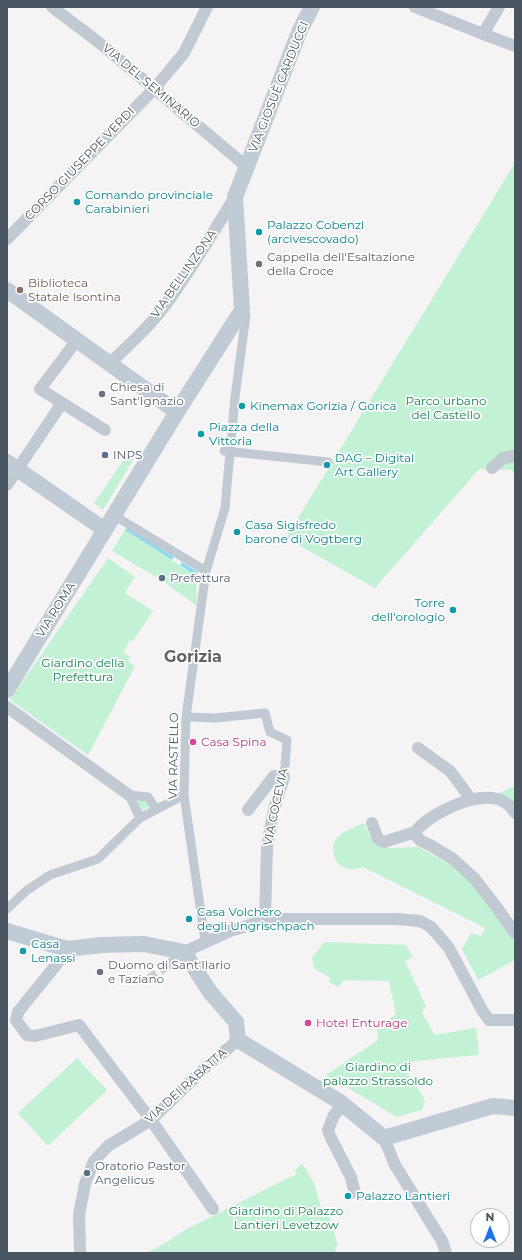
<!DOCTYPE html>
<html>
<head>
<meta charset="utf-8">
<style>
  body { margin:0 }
  #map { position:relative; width:522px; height:1260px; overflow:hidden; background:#f5f3f3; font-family:Montserrat,sans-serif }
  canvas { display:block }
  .frame { position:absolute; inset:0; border:8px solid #4a5661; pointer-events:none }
  .north { position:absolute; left:470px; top:1208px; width:40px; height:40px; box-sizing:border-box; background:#fff; border:1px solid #b7bbc0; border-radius:50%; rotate:0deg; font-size:11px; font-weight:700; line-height:16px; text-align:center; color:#4a5661 }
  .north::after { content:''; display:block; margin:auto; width:14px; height:18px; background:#1a73e8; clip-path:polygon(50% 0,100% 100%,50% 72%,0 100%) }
</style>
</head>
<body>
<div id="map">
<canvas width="522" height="1260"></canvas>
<div class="frame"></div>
<div class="north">N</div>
</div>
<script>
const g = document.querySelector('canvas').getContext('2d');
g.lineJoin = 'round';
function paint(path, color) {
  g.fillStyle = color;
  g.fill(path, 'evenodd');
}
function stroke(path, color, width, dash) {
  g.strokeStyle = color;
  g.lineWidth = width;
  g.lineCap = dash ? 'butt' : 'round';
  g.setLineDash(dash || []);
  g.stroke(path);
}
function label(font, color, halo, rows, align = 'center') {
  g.font = font + ' Montserrat,sans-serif';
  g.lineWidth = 3.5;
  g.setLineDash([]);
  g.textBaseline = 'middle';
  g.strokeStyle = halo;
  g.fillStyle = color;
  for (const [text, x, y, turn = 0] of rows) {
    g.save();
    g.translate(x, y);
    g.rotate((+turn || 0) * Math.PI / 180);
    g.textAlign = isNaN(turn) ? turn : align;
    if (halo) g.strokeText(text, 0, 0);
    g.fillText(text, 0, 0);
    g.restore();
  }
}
paint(new Path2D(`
  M515 163V474L511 470 479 469 375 588 286 538Z
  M130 451 136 455 103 510 94 503Z
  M125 530 196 576 197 606 163 581 112 551Z
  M108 558 135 577 125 593 153 611 133 641 130 640 123 652 130 657 128 661 135 666 88 755 10 700Z
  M513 787 515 792V805L506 796 497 794Z
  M141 799 146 800 150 806 141 811 136 803Z
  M364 823 374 844 389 848 418 847 449 864 471 882 509 934 515 939V960L478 980 462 949 471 933 481 936 485 928 363 867C358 868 353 870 348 869 336 866 330 852 335 841 340 832 355 827 364 823Z
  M324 942 406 945 413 957 405 961 426 1006 422 1013 435 1035 476 1028 479 1055 414 1061 406 1070 425 1100 422 1110 397 1117 326 1075 378 1040 377 1029 396 1014 389 981 344 980 338 987 329 982 330 978 314 968 312 958Z
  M77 1058 107 1090 48 1146 18 1113Z
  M302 1163 314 1183 324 1217 329 1215 338 1246 335 1247 336 1252 147 1253 169 1241 183 1231 292 1176H295L296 1172 295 1171Z`), '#c3f1d5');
paint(new Path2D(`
  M128 527 174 557 172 560 125 530Z
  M182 562 198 572 196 576 180 565Z`), '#90daee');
stroke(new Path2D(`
  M149 979 168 965`), '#caccce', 9, [9, 4.5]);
stroke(new Path2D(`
  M353 1186 358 1200`), '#caccce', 12, [12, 6]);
stroke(new Path2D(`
  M224 451 328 462
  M115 516 206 571
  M186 717 215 718 265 713 270 732 287 740 284 777
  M140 818 129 795 148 797 156 809
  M7 909 26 891 50 875 98 859 140 818 184 795
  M205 941 184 795 186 717 206 571 225 508 235 397 246 315 242 311
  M168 965 184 952`), '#c1cad2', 9);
stroke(new Path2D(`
  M52 7 101 44 247 167
  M415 7 483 34 515 46
  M483 34 499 7
  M7 239 154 89 184 53 207 7
  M77 340 40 389 105 430
  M110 363C130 344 151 325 167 303 191 269 213 233 235 197
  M492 468 503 458 515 456
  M7 485 62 403
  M7 707 129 795
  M418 748 450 771 471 799
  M248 810 274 776 284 777 274 809 267 846 265 919
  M515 813C498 781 444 807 424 823 421 825 418 829 415 832L417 837 421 841 430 845 453 859 474 878 498 909 515 933
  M372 823 378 839 384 842 415 832
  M67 949 56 965 18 1012 16 1020 27 1035 35 1036 79 1025 151 1120 213 1209
  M184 952 230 931 247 926 265 919H397L420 921 431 927 449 948 482 1010 489 1020H515
  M343 1105 334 1115 328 1130 331 1138 351 1177 353 1186
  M384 1138 395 1165 442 1241 446 1253
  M80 1253 79 1215 85 1184 94 1161 108 1146 151 1120 207 1066 238 1040`), '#c1cad2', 12);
stroke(new Path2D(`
  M7 290 177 412
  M7 462 105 530
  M7 690 177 412 242 310 235 197 300 30 312 7
  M7 931 67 949 102 945 144 944 184 952 210 992 236 1022 238 1040 340 1102 384 1138 493 1106 515 1108`), '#c1cbd6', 16);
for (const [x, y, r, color] of [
  [77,202,4,"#0f9aa8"],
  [259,232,4,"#0f9aa8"],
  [259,264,4,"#6b7280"],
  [20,290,4,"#8d6e63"],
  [102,394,4,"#6b7280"],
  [242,406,4,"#0f9aa8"],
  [201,434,4,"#0f9aa8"],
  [105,455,4,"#5c6f8a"],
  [327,465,4,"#0f9aa8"],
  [237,532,4,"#0f9aa8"],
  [162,578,4,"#5c6f8a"],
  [453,610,4,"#0f9aa8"],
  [193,742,4,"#d1479c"],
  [189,919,4,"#0f9aa8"],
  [23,951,4,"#0f9aa8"],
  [100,972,4,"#6b7280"],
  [308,1023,4,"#d1479c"],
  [87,1173,4,"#5c6f8a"],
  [348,1196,4,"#0f9aa8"]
]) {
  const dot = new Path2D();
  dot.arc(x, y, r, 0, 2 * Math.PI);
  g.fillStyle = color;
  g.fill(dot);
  stroke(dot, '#fff', 1.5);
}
label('12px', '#4a5661', '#fff', [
  ["VIA DEL SEMINARIO",151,86,40],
  ["VIA GIOSUÈ CARDUCCI",279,87,-68],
  ["CORSO GIUSEPPE VERDI",80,164,-46],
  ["VIA BELLINZONA",184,274,-55],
  ["VIA ROMA",56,610,-58],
  ["VIA RASTELLO",174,756,-89],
  ["VIA COCEVIA",276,807,-78],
  ["VIA DEI RABATTA",186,1086,-42]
]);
label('12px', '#0d838f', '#fff', [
  ["Comando provinciale",85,195],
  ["Carabinieri",85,209],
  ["Palazzo Cobenzl",267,225],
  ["(arcivescovado)",267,239],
  ["Kinemax Gorizia / Gorica",250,406],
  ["Piazza della",209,427],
  ["Vittoria",209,441],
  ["DAG – Digital",335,458],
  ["Art Gallery",335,472],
  ["Casa Sigisfredo",245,525],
  ["barone di Vogtberg",245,539],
  ["Torre",445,603,"right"],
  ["dell'orologio",445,617,"right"],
  ["Casa Volchero",197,912],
  ["degli Ungrischpach",197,926],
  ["Casa",31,944],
  ["Lenassi",31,958],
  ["Palazzo Lantieri",356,1196]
], 'left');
label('12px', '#5b616d', '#fff', [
  ["Cappella dell'Esaltazione",267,257],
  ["della Croce",267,271],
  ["Chiesa di",110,387],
  ["Sant'Ignazio",110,401],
  ["Duomo di Sant'Ilario",108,965],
  ["e Taziano",108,979]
], 'left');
label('12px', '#785e54', '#fff', [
  ["Biblioteca",28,283],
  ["Statale Isontina",28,297]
], 'left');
label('12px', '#17864f', '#fff', [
  ["Parco urbano",446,401],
  ["del Castello",446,415],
  ["Giardino della",83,663],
  ["Prefettura",83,677],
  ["Giardino di",378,1067],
  ["palazzo Strassoldo",378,1081],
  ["Giardino di Palazzo",286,1211],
  ["Lantieri Levetzow",286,1225]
]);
label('12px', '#4e5e75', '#fff', [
  ["INPS",113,455],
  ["Prefettura",170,578],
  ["Oratorio Pastor",95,1166],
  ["Angelicus",95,1180]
], 'left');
label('12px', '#b23c85', '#fff', [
  ["Casa Spina",201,742],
  ["Hotel Enturage",316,1023]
], 'left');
label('bold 16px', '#5f6368', '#fff', [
  ["Gorizia",193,657]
]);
</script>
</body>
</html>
